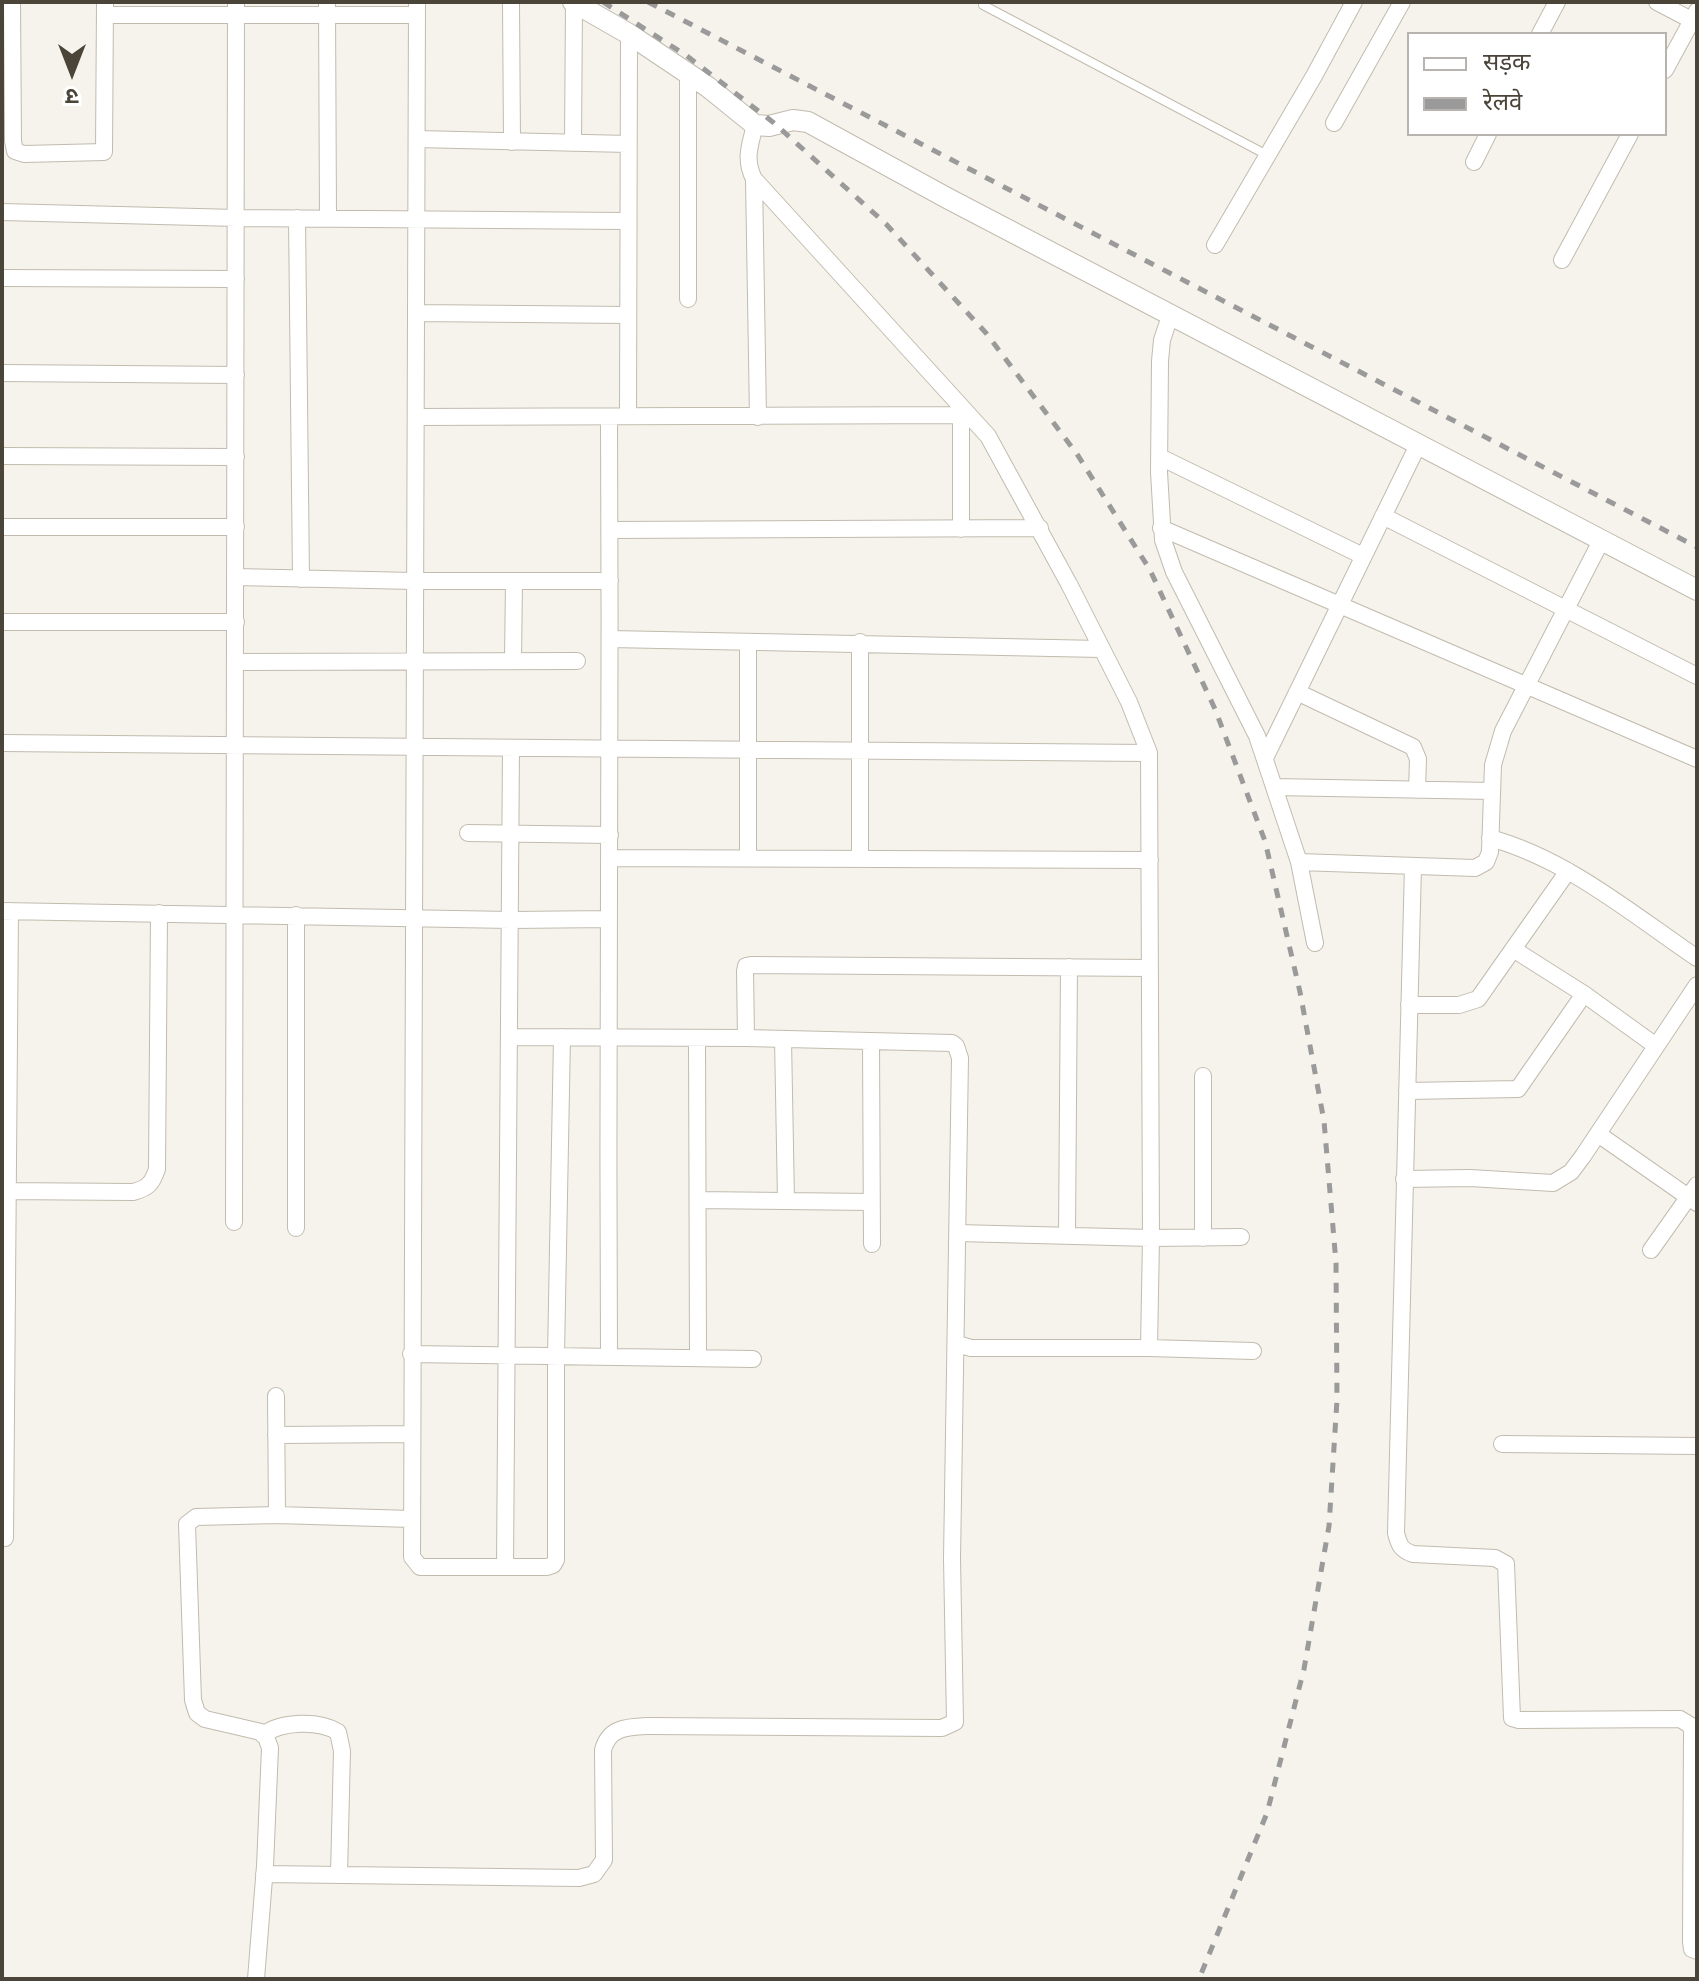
<!DOCTYPE html>
<html>
<head>
<meta charset="utf-8">
<style>
  body { margin:0 }
  #map { position:relative; width:1699px; height:1981px; overflow:hidden; background:#f6f3ec; font-family:"DejaVu Sans","Noto Sans Devanagari",sans-serif }
  canvas { display:block }
  .frame { position:absolute; inset:0; border:4px solid #4b4439; pointer-events:none }
  .legend { position:absolute; left:1407px; top:32px; width:260px; height:104px; box-sizing:border-box; background:#fff; border:2px solid #b7b4b0; margin:0; padding:10px 14px; list-style:none; font-size:24px; color:#4b4439 }
  .legend li { display:flex; align-items:center; gap:16px; height:40px }
  .legend b { width:40px; border:2px solid #b7b4b0 }
  .north { position:absolute; left:32px; top:32px; width:80px; height:80px; -webkit-text-stroke:6px #fff; paint-order:stroke; rotate:180deg; font-size:22px; font-weight:700; line-height:32px; text-align:center; color:#4b4439 }
  .north::after { content:''; display:block; margin:auto; width:28px; height:36px; background:#4b4439; clip-path:polygon(50% 0,100% 100%,50% 72%,0 100%) }
</style>
</head>
<body>
<div id="map">
<canvas width="1699" height="1981"></canvas>
<div class="frame"></div>
<ul class="legend">
<li><b style="height:10px;background:#fff"></b>सड़क</li>
<li><b style="height:10px;background:#9a9a9a"></b>रेलवे</li>
</ul>
<div class="north">उ</div>
</div>
<script>
const g = document.querySelector('canvas').getContext('2d');
g.lineJoin = 'round';
function stroke(path, color, width, dash) {
  g.strokeStyle = color;
  g.lineWidth = width;
  g.lineCap = dash ? 'butt' : 'round';
  g.setLineDash(dash || []);
  g.stroke(path);
}
const service = new Path2D(`
  M983 5 1267 155`);
const minor = new Path2D(`
  M12 2 13 141 15 151 24 154 104 152 105 2
  M327 2 328 218
  M417 2 412 1557 420 1567H547L553 1565 556 1560V1355L562 1037
  M511 2 512 142
  M1657 2 1697 23
  M105 15H417
  M1540 34 1557 2
  M1665 70 1697 11
  M1334 123 1402 2
  M755 125C750 145 744 159 754 179L988 436 1069 584 1129 702 1149 753 1151 1238 1149 1348
  M417 139 628 144
  M573 143 574 3
  M1474 162 1488 134
  M754 179 758 417
  M2 212 237 218 627 221
  M297 218 301 579
  M1215 245 1314 76 1354 2
  M1562 260 1630 134
  M2 278 236 279
  M688 299V74
  M417 313 627 315
  M1175 316 1167 325 1162 340 1160 361 1159 472 1163 540 1174 572 1257 736 1299 862 1315 943
  M2 373 236 375
  M961 415V529
  M628 416 629 34
  M416 417 968 415
  M609 417C611 730 607 1043 609 1356
  M2 456 236 457
  M1160 457 1363 556
  M1383 516 1697 676
  M2 527H236
  M1161 528 1697 759
  M610 530 1040 528
  M236 577 414 581H610
  M2 622H236
  M611 639 1101 649
  M513 661 514 581
  M236 662 577 661
  M1297 692 1413 747 1418 759 1417 790
  M2 743C384 744 767 753 1149 753
  M1265 758 1418 445
  M1274 787 1492 791
  M468 833 610 835
  M1490 838C1567 859 1632 914 1697 958
  M610 858 1150 860
  M748 858V642
  M860 858V642
  M1299 862 1475 868 1486 862 1490 852 1493 765 1503 731 1601 541
  M1413 866 1396 1533C1399 1545 1401 1550 1413 1554L1495 1558 1506 1564 1512 1718 1519 1720 1680 1719 1690 1725 1692 1731 1691 1942 1692 1949 1697 1951
  M2 911 511 920 609 919
  M296 915V1228
  M1513 949 1584 994 1656 1046
  M1409 1005H1459L1478 999 1568 871
  M697 1038 698 1358
  M746 1038 745 971 746 966 751 965 1150 968
  M783 1039 786 1201
  M871 1041 872 1244
  M1203 1076V1238
  M1407 1091 1518 1089 1584 994
  M1598 1134 1697 1203
  M1404 1179 1470 1178 1553 1183 1571 1172 1583 1156 1697 985
  M2 1191 133 1192C148 1188 152 1184 157 1169L159 913
  M698 1200 871 1202
  M234 1222 236 2
  M958 1233 1151 1238 1241 1237
  M1067 1236 1069 967
  M1651 1250 1697 1185
  M957 1344 971 1348H1149L1253 1351
  M411 1354 753 1359
  M276 1396 277 1515
  M276 1435 412 1434
  M1502 1444 1697 1446
  M5 1538 10 911
  M505 1567 511 748
  M263 1735C281 1721 319 1720 338 1732L342 1751 339 1875
  M264 1874 579 1878 594 1874 604 1860 603 1750C609 1727 627 1727 649 1726L942 1728 955 1722 952 1558 960 1058 956 1046 952 1043 746 1038 511 1037
  M256 1979 265 1866 270 1748 266 1737 261 1732 205 1719 197 1713 193 1700 187 1524 196 1517 277 1515 412 1519`);
const tertiary = new Path2D(`
  M573 2 629 34 708 87 755 125 769 126 793 120 808 122 947 198 1697 590`);
stroke(service, '#c2bbae', 10);
stroke(minor, '#c2bbae', 18);
stroke(tertiary, '#c2bbae', 22);
stroke(service, '#fff', 8);
stroke(minor, '#fff', 16);
stroke(tertiary, '#fff', 20);
stroke(new Path2D(`
  M603 2 687 56 774 123 886 224 986 333 1077 454 1150 570 1215 709 1265 841 1300 992 1324 1121 1336 1263 1337 1400 1329 1526 1304 1669 1267 1813 1199 1979
  M648 2 1697 547`), '#9a9a9a', 5, [10, 10]);
</script>
</body>
</html>
